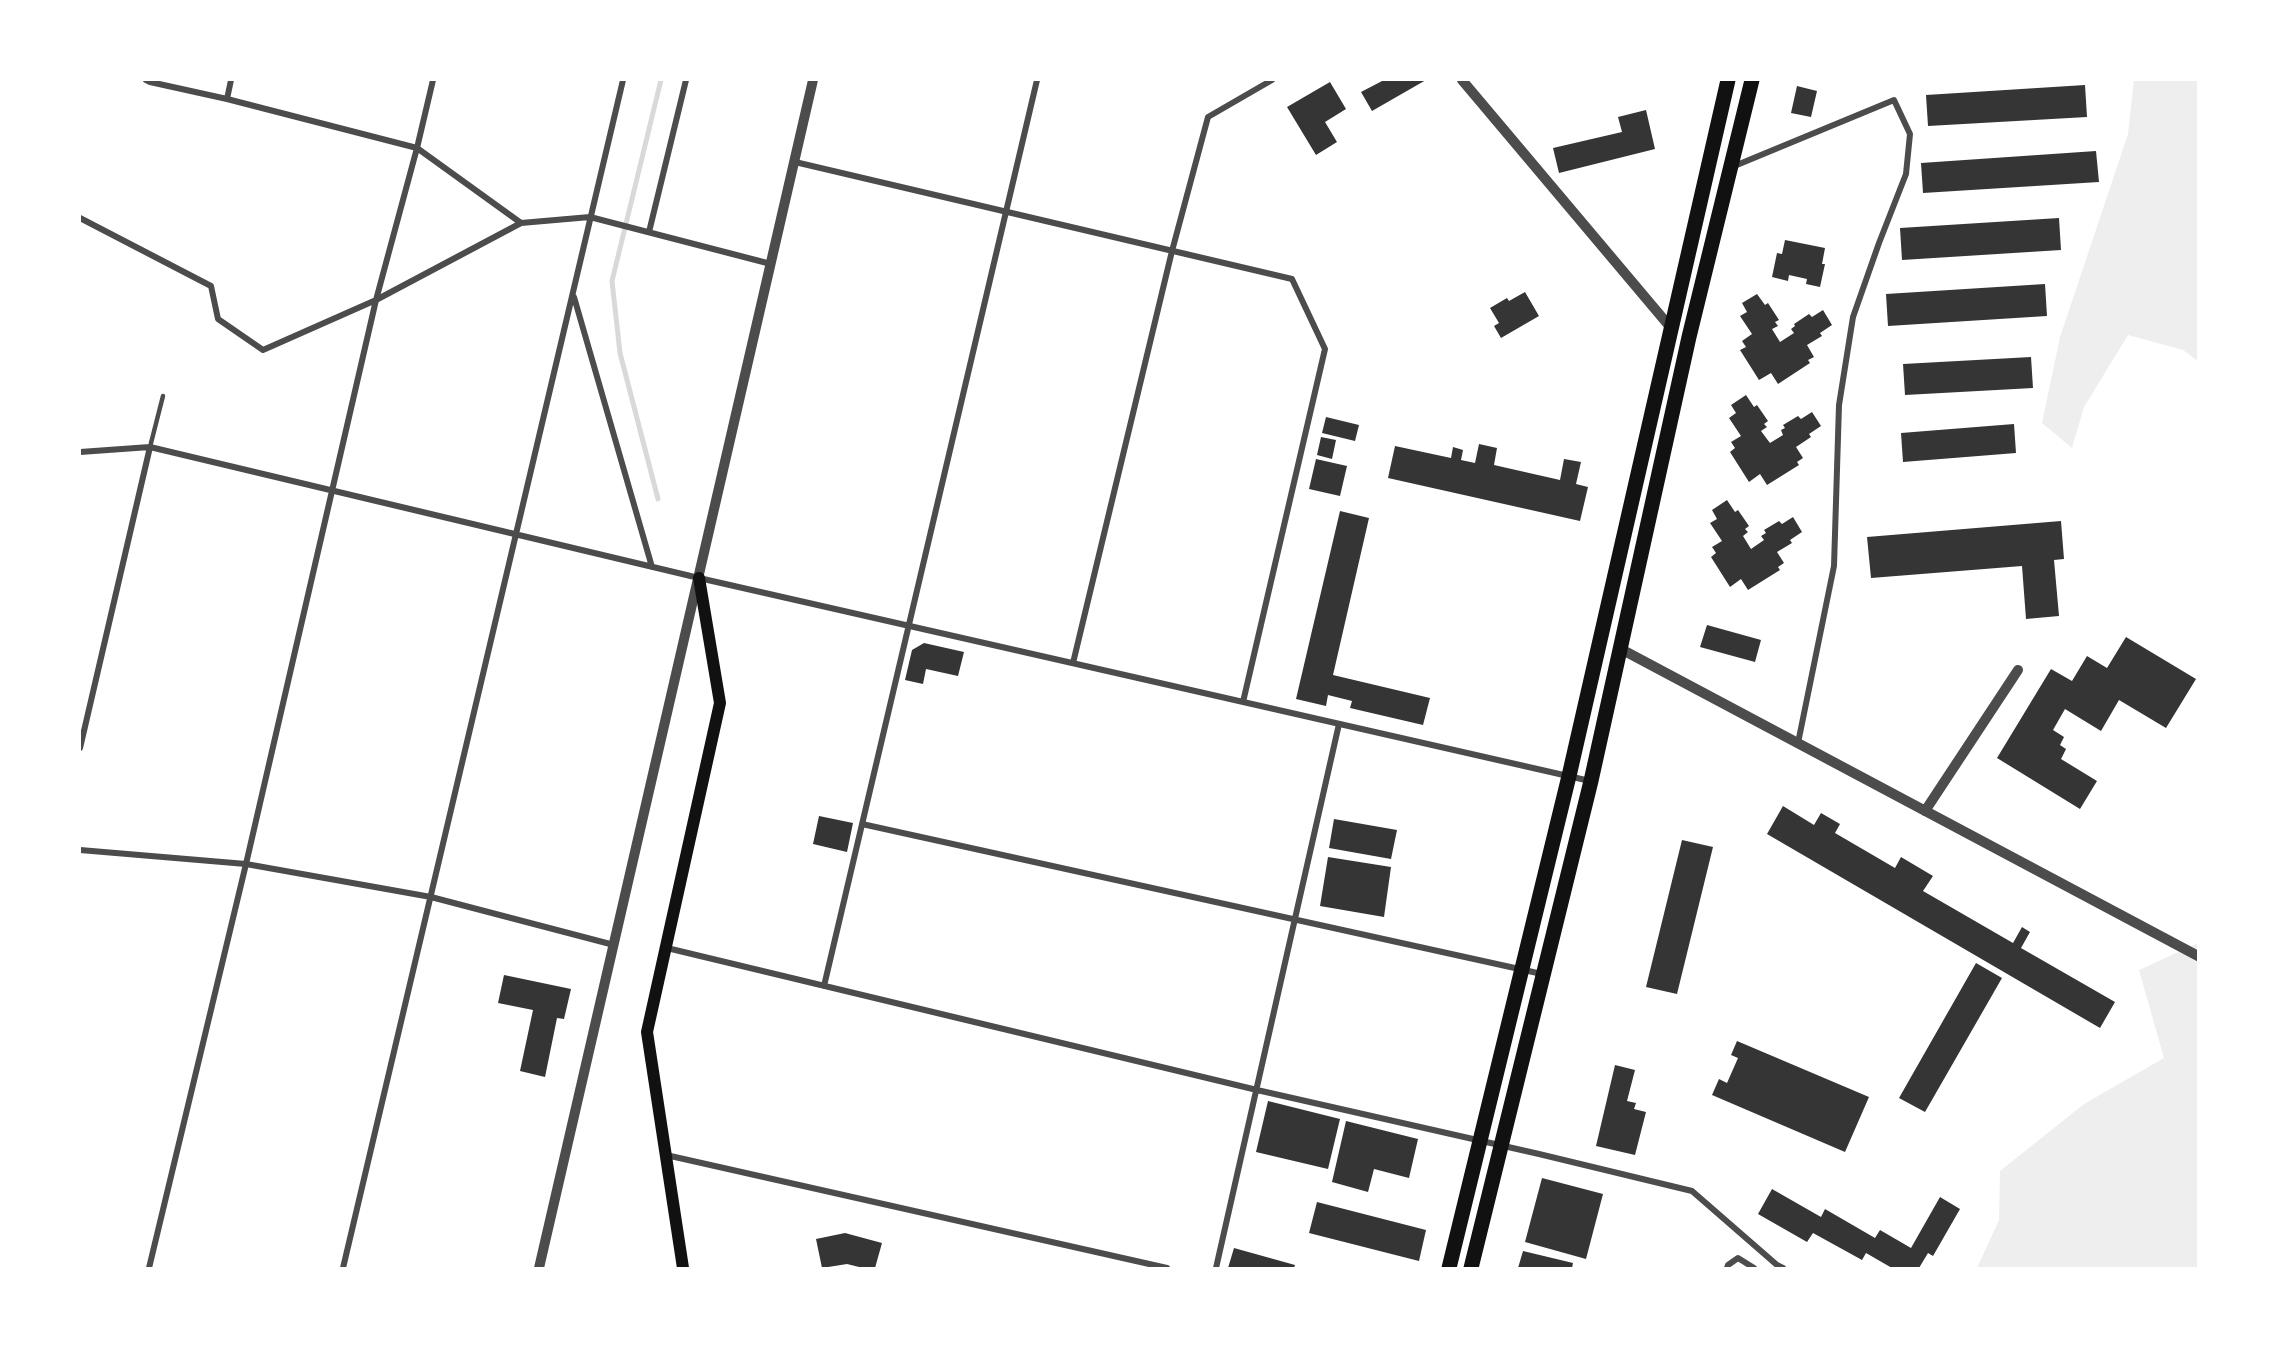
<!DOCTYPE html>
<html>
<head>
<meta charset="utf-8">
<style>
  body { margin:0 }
  #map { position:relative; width:2278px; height:1348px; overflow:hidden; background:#fff; font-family:"PT Sans",sans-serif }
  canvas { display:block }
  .frame { position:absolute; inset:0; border:81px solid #fff; pointer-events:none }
</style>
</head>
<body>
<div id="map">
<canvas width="2278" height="1348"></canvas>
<div class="frame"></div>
</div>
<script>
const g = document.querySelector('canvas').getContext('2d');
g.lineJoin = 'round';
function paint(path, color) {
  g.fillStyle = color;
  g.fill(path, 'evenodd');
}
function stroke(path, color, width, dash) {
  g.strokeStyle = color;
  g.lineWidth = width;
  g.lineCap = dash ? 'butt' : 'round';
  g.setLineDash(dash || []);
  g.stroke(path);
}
paint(new Path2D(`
  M2134 80H2198V361L2183 350 2128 335 2084 407 2072 448 2042 423 2060 337 2128 134Z
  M2198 943V1268H1977L1999 1220 2000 1171 2084 1104 2164 1058 2139 970Z`), '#eee');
stroke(new Path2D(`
  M658 499 620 353 612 281 661 80`), '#d9d9d9', 5);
paint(new Path2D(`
  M1384 80H1426L1372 111 1361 92Z
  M1330 82 1346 109 1325 122 1337 142 1316 155 1287 107Z
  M2085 85 2087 117 1928 126 1926 95Z
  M1797 86 1817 91 1811 117 1791 113Z
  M1646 110 1655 149 1559 173 1553 148 1622 132 1618 117Z
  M2096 151 2099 182 1923 193 1921 163Z
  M2059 218 2061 250 1902 260 1900 228Z
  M1785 240 1825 248 1822 264H1825L1820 287 1806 284 1807 279 1789 275 1788 281 1772 277 1777 253 1782 254Z
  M2045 284 2047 316 1888 326 1886 294Z
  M1525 292 1539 316 1501 338 1494 326 1499 323 1490 308 1507 298 1509 301Z
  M1757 294 1765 305 1768 303 1779 320 1775 322 1778 326 1772 329 1780 342 1794 333 1791 329 1795 326 1794 324 1809 314 1812 317 1823 310 1832 325 1820 333 1822 336 1807 345 1814 357 1808 360 1810 363 1778 384 1771 373 1759 380 1740 350 1746 347 1742 341 1752 334 1740 316 1747 312 1742 303Z
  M2031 357 2033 388 1905 395 1903 364Z
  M1746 395 1754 407 1757 405 1768 421 1764 424 1767 427 1761 431 1770 443 1783 435 1781 430 1785 428 1783 425 1798 416 1801 419 1812 412 1821 426 1809 434 1811 437 1796 447 1803 458 1797 462 1799 465 1767 485 1760 474 1749 482 1730 452 1735 448 1731 442 1741 436 1729 418 1736 413 1731 405Z
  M1326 417 1359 425 1355 441 1322 433Z
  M2014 424 2016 453 1903 462 1901 433Z
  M1321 437 1336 440 1332 459 1317 455Z
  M1479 444 1497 448 1494 465 1560 480 1564 459 1581 462 1576 484 1588 487 1580 521 1388 478 1395 446 1451 458 1453 447 1463 450 1461 460 1475 463Z
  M1316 459 1347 466 1340 496 1309 489Z
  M1727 500 1735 512 1738 510 1749 526 1745 529 1748 532 1743 536 1751 549 1764 540 1761 536 1766 533 1764 530 1779 521 1782 524 1793 517 1802 532 1790 540 1792 543 1777 552 1784 563 1778 567 1780 570 1748 590 1741 579 1730 587 1711 557 1716 553 1712 547 1722 541 1710 523 1717 519 1712 510Z
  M1340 511 1369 518 1333 675 1430 698 1423 725 1350 708 1352 701 1328 695 1326 706 1296 699Z
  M2061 521 2064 559 2054 560 2059 616 2026 619 2022 566 1871 578 1867 537Z
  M1707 625 1761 640 1755 662 1700 647Z
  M2126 637 2196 679 2166 728 2119 700 2101 731 2065 709 2053 730 2064 737 2060 745 2066 749 2061 759 2097 781 2080 809 1997 758 2051 669 2072 681 2087 656 2107 668Z
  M924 643 964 652 958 676 926 669 923 684 905 680 912 650Z
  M1783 806 1814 825 1821 813 1840 824 1835 833 1895 868 1901 857 1933 876 1923 891 2013 943 2022 927 2030 932 2021 948 2115 1002 2100 1028 1767 834Z
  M819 816 853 823 847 852 813 844Z
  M1334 819 1397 830 1391 859 1329 848Z
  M1682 840 1713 847 1677 994 1646 987Z
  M1328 857 1391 867 1384 917 1320 906Z
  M1976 963 2002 978 1925 1112 1899 1098Z
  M504 975 571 989 564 1019 557 1018 545 1077 520 1071 533 1010 498 1003Z
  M1737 1041 1869 1097 1845 1152 1712 1095 1719 1079 1727 1083 1738 1058 1731 1055Z
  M1615 1065 1635 1070 1627 1101 1636 1103 1634 1109 1646 1112 1635 1155 1596 1146Z
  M1268 1101 1340 1119 1328 1169 1256 1152Z
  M1346 1121 1418 1139 1409 1178 1374 1169 1368 1192 1332 1182Z
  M1542 1178 1603 1194 1586 1259 1525 1242Z
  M1772 1189 1821 1217 1825 1209 1875 1238 1880 1230 1911 1248 1940 1197 1960 1209 1933 1256 1928 1253 1919 1268H1892L1866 1253 1862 1260 1813 1233 1807 1242 1758 1214Z
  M1317 1202 1426 1230 1419 1261 1309 1233Z
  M845 1233 882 1243 875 1268H863L847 1264 822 1268 816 1239Z
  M1234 1248 1295 1265 1294 1268H1228Z
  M1523 1251 1573 1263 1572 1268H1518Z`), '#353535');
stroke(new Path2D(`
  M150 447 163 396`), '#4c4c4c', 4.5);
stroke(new Path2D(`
  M146 80 150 82 227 99 417 148 521 223 590 217 771 264
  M227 99 231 80
  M795 162 1292 279 1325 349 1243 702
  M1732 167 1894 100 1910 134 1906 174 1879 243 1853 317 1839 405 1834 566 1798 743
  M80 218 211 286 218 319 263 350 376 300 521 223
  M649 232 686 80
  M574 297 652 567
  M80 452 150 447 699 578 1590 781
  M1073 663 1172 251 1208 117 1272 80
  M80 748 150 447
  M862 824 1542 974
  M80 850 246 864 431 897 614 945
  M667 948 1257 1090 1539 1154 1692 1191 1777 1265 1783 1268
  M824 986 1037 80
  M666 1155 1167 1268
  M149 1268 246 864 376 300 417 148 433 80
  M343 1268 623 80
  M1216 1268 1339 724
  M1727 1268 1728 1265 1738 1258 1754 1268`), '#4c4c4c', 6);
stroke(new Path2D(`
  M1462 80 1671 328
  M1619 648 2198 956
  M1925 811 2018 670
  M539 1268 813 80`), '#4c4c4c', 10);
stroke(new Path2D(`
  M683 1268 647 1032 720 703 699 578`), '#111', 12);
stroke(new Path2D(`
  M1449 1268 1569 776 1728 80
  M1471 1268 1591 781 1689 337 1752 80`), '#111', 15);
</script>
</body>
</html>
